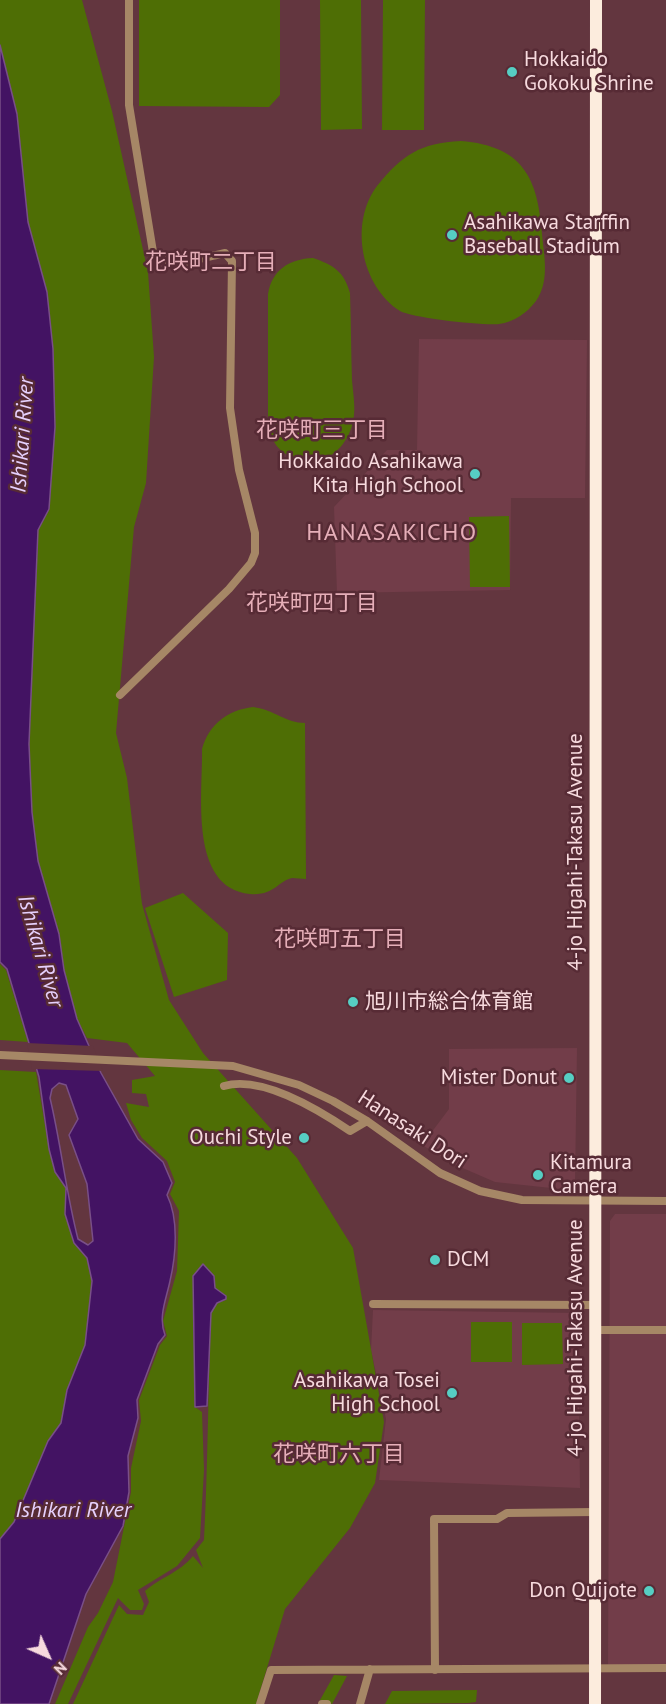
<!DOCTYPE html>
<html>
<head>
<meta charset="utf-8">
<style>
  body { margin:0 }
  #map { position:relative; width:666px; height:1704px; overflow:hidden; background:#63363f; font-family:"PT Sans",sans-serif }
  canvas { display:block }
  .north { position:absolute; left:18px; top:1626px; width:60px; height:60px; -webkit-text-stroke:4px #572b35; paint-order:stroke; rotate:135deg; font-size:16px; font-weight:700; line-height:24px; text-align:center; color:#f7dade }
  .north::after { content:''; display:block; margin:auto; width:21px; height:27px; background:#f7dade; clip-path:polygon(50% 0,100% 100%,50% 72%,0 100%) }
</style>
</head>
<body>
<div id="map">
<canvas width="666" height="1704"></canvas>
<div class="north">N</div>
</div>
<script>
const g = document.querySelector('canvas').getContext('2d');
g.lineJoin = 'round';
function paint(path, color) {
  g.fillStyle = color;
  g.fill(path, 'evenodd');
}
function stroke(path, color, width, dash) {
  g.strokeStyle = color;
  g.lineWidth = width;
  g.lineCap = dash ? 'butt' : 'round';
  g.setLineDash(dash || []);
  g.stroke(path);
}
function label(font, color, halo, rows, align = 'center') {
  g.font = font + ' "PT Sans","Noto Sans JP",sans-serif';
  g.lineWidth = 5;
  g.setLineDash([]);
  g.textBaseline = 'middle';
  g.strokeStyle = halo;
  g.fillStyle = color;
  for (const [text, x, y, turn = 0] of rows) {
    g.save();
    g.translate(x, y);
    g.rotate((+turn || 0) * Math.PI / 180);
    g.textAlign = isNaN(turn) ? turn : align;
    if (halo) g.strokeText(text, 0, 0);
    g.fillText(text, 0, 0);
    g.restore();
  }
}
paint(new Path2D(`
  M419 339 587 340 585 498H511L510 590 337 593 334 507 387 450H417Z
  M577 1048 575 1184 570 1190 495 1182 458 1166 422 1145 449 1109V1049Z
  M615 1214H666V1668L608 1667 610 1221Z
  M373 1310 578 1313 580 1488 379 1480 386 1419 371 1350Z`), '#723d49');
paint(new Path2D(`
  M0 0H82L112 111 148 272 154 357 146 483 134 527 116 733 127 778 142 904 169 1000 203 1053 297 1158 353 1248 384 1422 375 1483 350 1528 285 1609 256 1704H73L119 1605 127 1614 143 1615 149 1602 145 1591C161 1577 179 1573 193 1556L203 1568 196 1550 204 1540C208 1464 208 1389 211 1313L217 1303 226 1300V1296L215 1288 214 1276 196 1377 195 1407 202 1412 204 1470 200 1538 177 1566 138 1590 144 1604 142 1610H130L118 1598 68 1704H55L88 1627 98 1613 113 1582 131 1492V1468L141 1421 139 1400 160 1345 167 1336 163 1321 177 1271 179 1211 170 1194 175 1182 167 1161 142 1138 131 1120 126 1103 149 1107 146 1094 132 1093V1080L155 1076 127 1043 87 1038 77 1019 64 970 59 934 38 861 32 812 29 744 38 530 49 509 55 427 53 349 47 292 28 222 17 114 0 45Z
  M139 0H280V95L269 107 139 106Z
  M320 0H361L362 129 321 130Z
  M383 0H425L424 130H382Z
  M461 141C523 146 538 178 542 234 544 256 550 281 536 301 527 313 514 322 499 324 485 326 412 318 400 311 361 286 349 223 377 186 402 155 420 143 461 141Z
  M313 258C333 265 344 271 350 293 351 322 351 351 352 380 353 393 356 409 353 421 348 449 321 471 293 458 274 449 270 437 268 418V294C272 270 289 259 313 258Z
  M509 516 510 587H470L469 517Z
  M253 707C275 710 286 723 305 723L306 879C302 879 296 878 292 878 278 881 274 896 250 894 188 888 203 792 202 749 209 724 228 710 253 707Z
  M183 893 228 933 227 980 174 997 145 908Z
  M0 964 6 970 28 1042 0 1040Z
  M0 1070 36 1072 49 1149 55 1172 66 1188 65 1214 74 1243 87 1258 92 1281 90 1317 85 1345 67 1390 61 1423 48 1441 14 1523 0 1539Z
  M471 1322H512V1362H471Z
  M522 1323H562L563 1364 522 1365Z
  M334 1675 347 1676 332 1704 320 1700Z
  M477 1690 476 1702 468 1703 385 1704 392 1691Z`), '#4e6e05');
const water = new Path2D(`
  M0 45 17 114 28 222 47 292 53 349 55 427 49 509 38 530 29 744 32 812 38 861 59 934 64 970 77 1019 101 1073 138 1139 163 1162 172 1183 167 1195C179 1219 176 1255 170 1281 166 1300 158 1317 165 1335L158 1344 137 1400 138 1418 128 1456 129 1492 123 1526 86 1594 49 1704H0V1539L14 1522 48 1441 61 1423 67 1390 85 1345 92 1281 87 1258 74 1243 65 1214 66 1188 55 1172 49 1149 39 1077 7 969 0 962ZM59 1083 66 1085 78 1119 69 1135 87 1184 93 1241 88 1245 78 1239C66 1193 61 1144 50 1098L52 1089Z
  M203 1264 214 1276 215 1288 226 1296V1299L217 1303 211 1313 207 1406 195 1407 193 1276Z`);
paint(water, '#431363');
stroke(water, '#794f88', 1.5);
paint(new Path2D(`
  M27 1043 93 1046 103 1071 32 1069Z`), '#63363f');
stroke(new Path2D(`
  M120 695 229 589 251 563 255 553V533L239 470 230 408 232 261 225 253C205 257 167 272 153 252L129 105V0
  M0 1055 233 1066 299 1085 333 1101 367 1121 440 1173 480 1191 522 1200 666 1201
  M224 1086C262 1075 319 1110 350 1131L367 1121
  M373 1304 595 1305
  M595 1330H666
  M435 1670 434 1519H497L507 1513 595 1512
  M260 1704 271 1670 666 1668
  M322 1704H327
  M360 1704 370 1669`), '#a68766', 8);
stroke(new Path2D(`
  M595 1704 596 0`), '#fcecdd', 12);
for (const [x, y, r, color] of [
  [512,72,6,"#56cec3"],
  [452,235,6,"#56cec3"],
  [475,474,6,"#56cec3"],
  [353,1002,6,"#56cec3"],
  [569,1078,6,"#56cec3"],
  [304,1138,6,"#56cec3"],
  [538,1175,6,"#56cec3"],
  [435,1260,6,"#56cec3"],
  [452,1393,6,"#56cec3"],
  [649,1591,6,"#56cec3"]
]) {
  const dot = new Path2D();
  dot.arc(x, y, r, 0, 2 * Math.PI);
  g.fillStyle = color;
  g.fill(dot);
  stroke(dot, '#572b35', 2);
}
label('21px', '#f7dade', '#572b35', [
  ["Hokkaido",524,60],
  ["Gokoku Shrine",524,84],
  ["Asahikawa Starffin",464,223],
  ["Baseball Stadium",464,247],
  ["Hokkaido Asahikawa",463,462,"right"],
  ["Kita High School",463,486,"right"],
  ["旭川市総合体育館",365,1002],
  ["Mister Donut",557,1078,"right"],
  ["Ouchi Style",292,1138,"right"],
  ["Kitamura",550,1163],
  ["Camera",550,1187],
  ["DCM",447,1260],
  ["Asahikawa Tosei",440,1381,"right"],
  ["High School",440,1405,"right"],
  ["Don Quijote",637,1591,"right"]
], 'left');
label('21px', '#f7dade', '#572b35', [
  ["4-jo Higahi-Takasu Avenue",576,852,-90],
  ["Hanasaki Dori",412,1130,33],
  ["4-jo Higahi-Takasu Avenue",576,1338,-90]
]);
label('22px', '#e5aeb8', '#572b35', [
  ["花咲町二丁目",211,263],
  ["花咲町三丁目",322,431],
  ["花咲町四丁目",312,604],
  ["花咲町五丁目",340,940],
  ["花咲町六丁目",339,1455]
]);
label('italic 22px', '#e6d0fd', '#572b35', [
  ["Ishikari River",23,435,-86],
  ["Ishikari River",40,951,74],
  ["Ishikari River",73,1511]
]);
g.letterSpacing = '1.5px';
label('24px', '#e5aeb8', '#572b35', [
  ["HANASAKICHO",392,533]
]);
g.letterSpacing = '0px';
</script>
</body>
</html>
